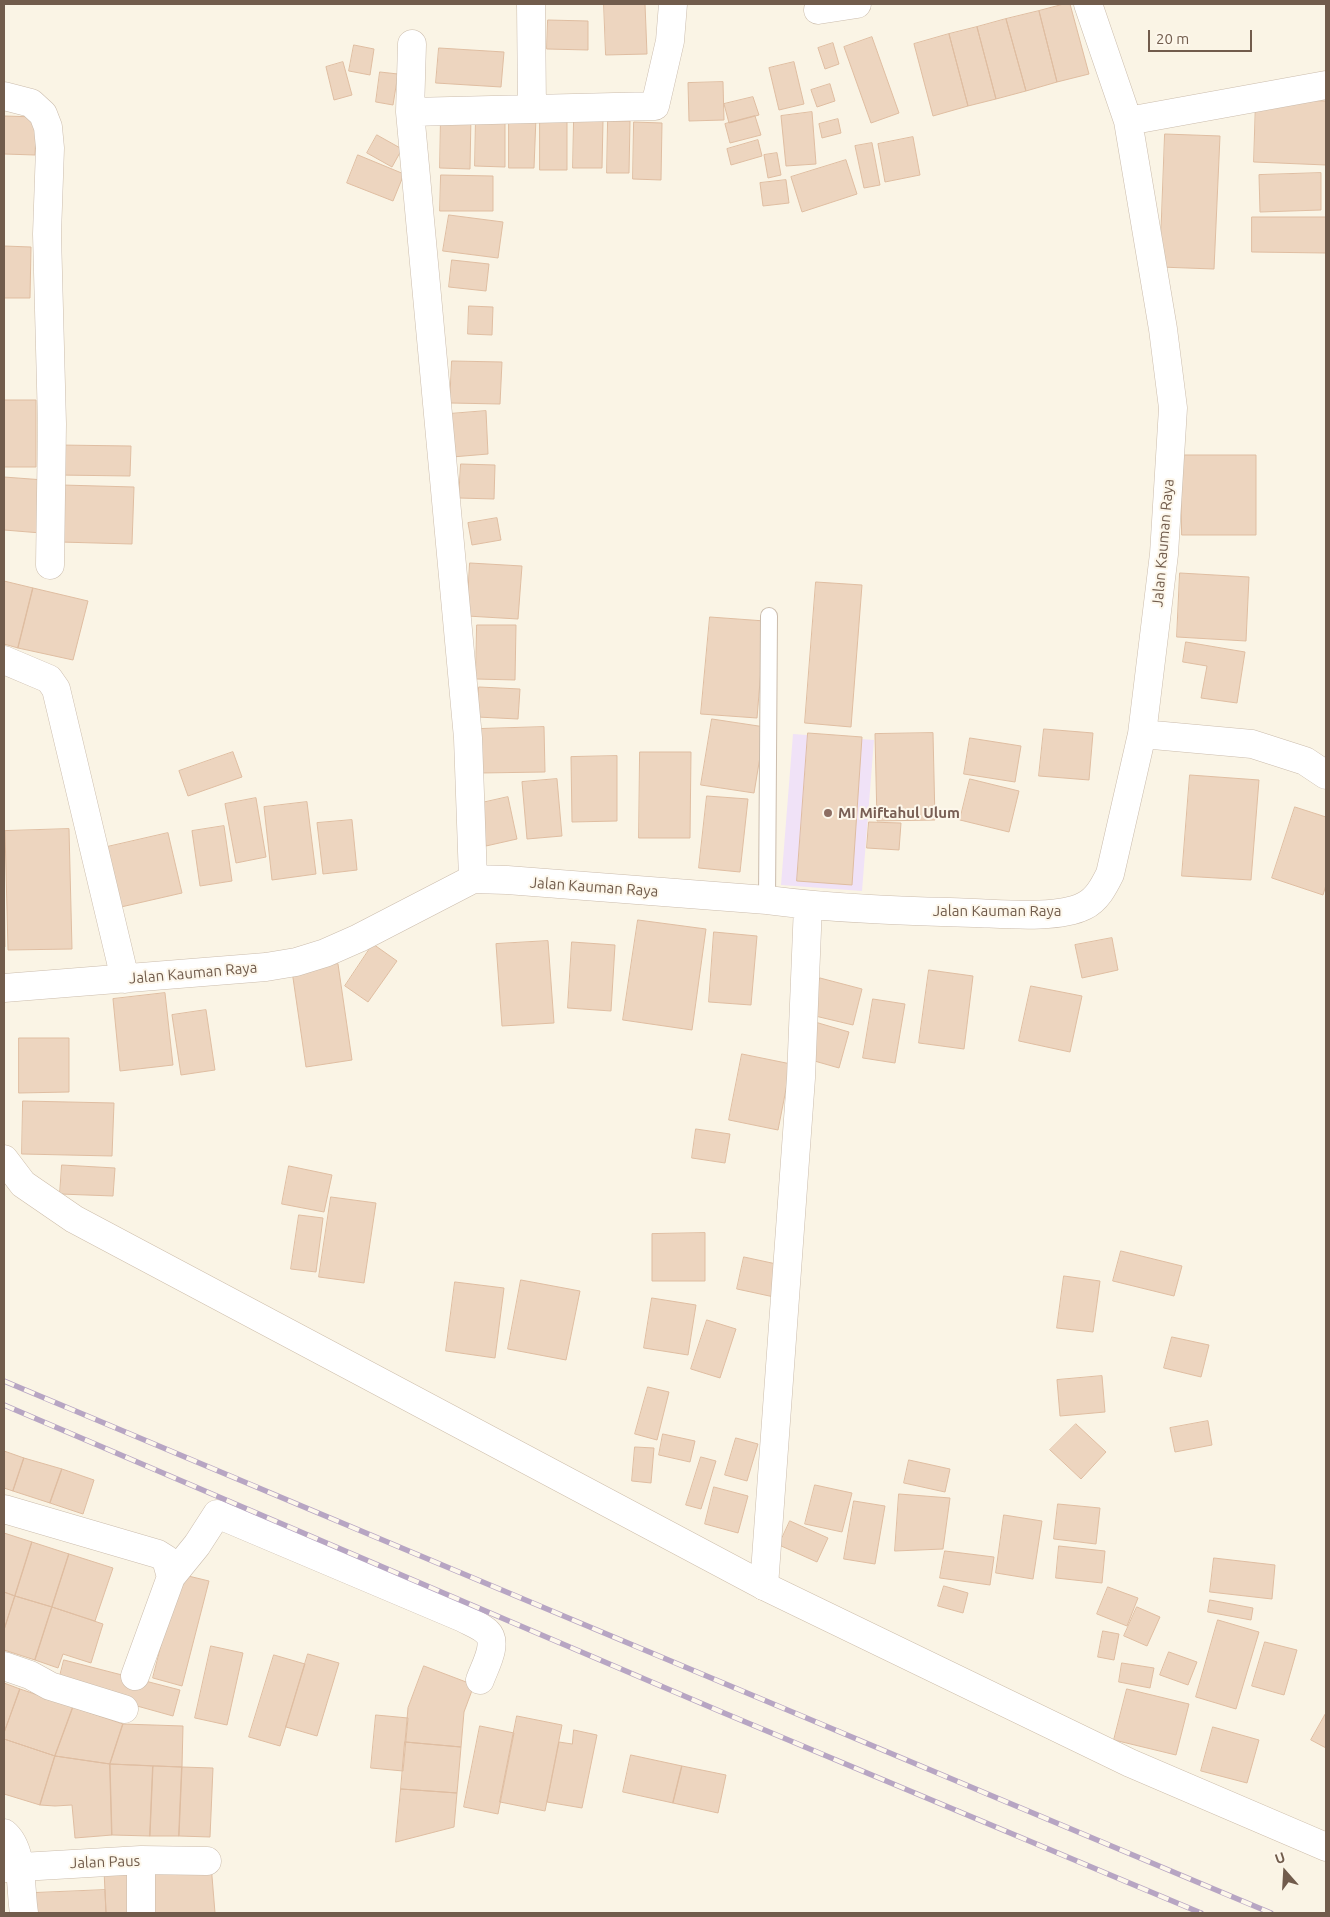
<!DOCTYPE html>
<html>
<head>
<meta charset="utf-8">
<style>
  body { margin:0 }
  #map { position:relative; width:1330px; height:1917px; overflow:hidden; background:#faf4e5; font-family:Ubuntu,sans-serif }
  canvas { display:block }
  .frame { position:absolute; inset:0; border:5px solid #715c4c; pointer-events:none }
  .north { position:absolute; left:1260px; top:1847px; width:50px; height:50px; -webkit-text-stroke:4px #fdf7eb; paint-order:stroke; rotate:341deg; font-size:14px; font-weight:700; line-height:20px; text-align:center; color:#715c4c }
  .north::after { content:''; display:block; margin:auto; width:18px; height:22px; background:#715c4c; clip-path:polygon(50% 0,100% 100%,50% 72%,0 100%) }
  .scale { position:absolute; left:1148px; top:30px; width:104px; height:22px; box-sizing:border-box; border:2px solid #715c4c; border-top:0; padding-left:6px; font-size:15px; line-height:18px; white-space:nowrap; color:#715c4c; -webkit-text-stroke:4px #fdf7eb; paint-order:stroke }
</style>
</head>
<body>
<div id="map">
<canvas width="1330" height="1917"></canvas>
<div class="frame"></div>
<div class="north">U</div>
<div class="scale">20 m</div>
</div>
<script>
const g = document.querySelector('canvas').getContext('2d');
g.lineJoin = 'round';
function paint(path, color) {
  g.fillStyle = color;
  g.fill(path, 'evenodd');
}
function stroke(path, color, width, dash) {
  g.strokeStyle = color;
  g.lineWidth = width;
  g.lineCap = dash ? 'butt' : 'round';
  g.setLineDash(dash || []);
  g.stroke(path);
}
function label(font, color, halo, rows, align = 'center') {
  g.font = font + ' Ubuntu,sans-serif';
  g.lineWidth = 4;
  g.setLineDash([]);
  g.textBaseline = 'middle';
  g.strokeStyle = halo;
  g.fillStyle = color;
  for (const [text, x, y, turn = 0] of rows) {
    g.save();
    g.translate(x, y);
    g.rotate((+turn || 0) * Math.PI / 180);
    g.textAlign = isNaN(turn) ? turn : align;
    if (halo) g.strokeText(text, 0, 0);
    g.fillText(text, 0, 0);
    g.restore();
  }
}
paint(new Path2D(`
  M793 734 874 740 862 891 781 885Z`), '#f0e2f7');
const building = new Path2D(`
  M604 4H645L647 54 606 55Z
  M1064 4H1070L1089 74 1057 82 1039 11Z
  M1039 11 1057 82 1026 91 1006 19Z
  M1006 19 1026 91 996 99 977 27Z
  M548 20 588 21V50L547 49Z
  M977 27 996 99 968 106 949 34Z
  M949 34 968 106 933 116 914 44Z
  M872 37 899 113 871 123 844 47Z
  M833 43 839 64 825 69 818 48Z
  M354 45 374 49 370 75 349 71Z
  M439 48 504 52 501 87 436 83Z
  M343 62 352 95 334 100 326 67Z
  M794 62 804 104 779 110 769 68Z
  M380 72 398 74 393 105 376 102Z
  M723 82 724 120 689 121 688 83Z
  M830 84 835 101 817 107 811 90Z
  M753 97 759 115 729 123 724 104Z
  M1256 99 1326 101V165L1254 162Z
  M812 112 816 164 786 166 781 116Z
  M441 115H471L470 169 440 168Z
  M4 116 37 117 35 155 4 154Z
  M476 116H505V167L475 166Z
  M755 116 761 135 730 143 725 124Z
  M509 117H536L534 168H509Z
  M540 117 567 118V170H540Z
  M838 119 841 133 822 138 819 124Z
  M574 120 603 121 602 168H573Z
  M608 121H630L629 173H607Z
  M634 122 662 123 661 180 633 179Z
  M1165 134 1220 136 1214 269 1160 267Z
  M377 135 402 149 392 167 367 153Z
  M913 137 920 175 885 182 878 144Z
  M758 140 762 156 731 165 727 149Z
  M872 143 880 185 864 188 855 146Z
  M777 153 781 175 768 178 764 155Z
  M358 155 404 174 393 201 347 183Z
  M846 160 857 194 802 212 791 177Z
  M1321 173V210L1260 212 1259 175Z
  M441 175 493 176V211H440Z
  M786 180 789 203 763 206 760 183Z
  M449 215 503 222 498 258 443 251Z
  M1252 217H1326V253L1252 252Z
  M4 246 31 247 30 298H4Z
  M452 260 489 264 486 291 449 287Z
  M469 306 493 307 492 335 468 334Z
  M452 361 502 362 500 404 450 403Z
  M4 400H36V467H4Z
  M486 411 488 454 452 457 449 414Z
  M58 445 131 446 130 476 57 475Z
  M1181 455H1256V535H1182Z
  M461 464 495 465 494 499 459 498Z
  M4 477 44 480 41 533 4 530Z
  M62 485 134 487 132 544 60 542Z
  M497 518 501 540 472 545 468 523Z
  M470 563 522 566 518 619 467 616Z
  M1180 573 1249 577 1246 641 1177 637Z
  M4 581 33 588 18 648 4 644Z
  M816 582 862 585 851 727 805 723Z
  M33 588 88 601 73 660 18 648Z
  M710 617 765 621 757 718 701 714Z
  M477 625H516L515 680 476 679Z
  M1186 642 1245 652 1237 703 1201 698 1207 666 1183 662Z
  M479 687 520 689 518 719 477 717Z
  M712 719 765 727 754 793 701 785Z
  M544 727 545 772 480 773 479 729Z
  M1044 729 1093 733 1089 780 1039 776Z
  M808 733 862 737 852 885 797 881Z
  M933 733 935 820 877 821 875 734Z
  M970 738 1021 746 1015 782 964 774Z
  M233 752 242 777 188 796 179 771Z
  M640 752H691L690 838H639Z
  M617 756V821L572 822 571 757Z
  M1190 775 1259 780 1251 880 1182 876Z
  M557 779 562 836 527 839 522 782Z
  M970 779 1019 791 1009 832 960 820Z
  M707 796 748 799 740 872 699 868Z
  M508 797 517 839 486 846 477 804Z
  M256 798 266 857 236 863 225 804Z
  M307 802 316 874 272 880 264 807Z
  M1295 807 1326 817V885L1323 895 1272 878Z
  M352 820 357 870 323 874 317 823Z
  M869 822 901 823 899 850 867 848Z
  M224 826 232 881 200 886 192 831Z
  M69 829 72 949 8 950 5 831Z
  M168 833 182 893 121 907 107 847Z
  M4 860 5 947H4Z
  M638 920 706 929 692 1030 623 1020Z
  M714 932 757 936 751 1005 709 1002Z
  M1112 938 1118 970 1082 978 1075 945Z
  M548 941 554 1023 502 1026 496 944Z
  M572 942 615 945 611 1011 568 1008Z
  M373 944 397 961 368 1002 345 986Z
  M338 964 352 1060 306 1067 292 971Z
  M929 970 973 976 964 1049 919 1043Z
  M820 978 862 989 853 1025 811 1015Z
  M1031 986 1082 996 1070 1052 1019 1041Z
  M165 993 173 1065 120 1071 113 999Z
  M873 999 905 1004 895 1063 863 1058Z
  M206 1010 215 1070 181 1075 172 1015Z
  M815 1022 849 1032 839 1068 804 1058Z
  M19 1038H69V1092L19 1093Z
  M742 1054 791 1064 778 1130 729 1120Z
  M23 1101 114 1103 112 1156 22 1154Z
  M696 1129 730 1134 725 1163 692 1158Z
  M62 1165 115 1168 113 1196 60 1194Z
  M289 1166 332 1175 324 1212 282 1204Z
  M331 1197 376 1203 364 1283 319 1277Z
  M299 1215 323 1218 316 1272 291 1269Z
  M705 1233V1281H652V1234Z
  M1121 1251 1182 1266 1174 1296 1113 1281Z
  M744 1257 781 1265 774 1297 737 1289Z
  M1064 1276 1100 1281 1093 1332 1057 1328Z
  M521 1280 580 1291 566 1360 508 1349Z
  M455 1282 504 1288 495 1358 446 1351Z
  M652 1298 696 1305 688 1355 644 1348Z
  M707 1320 736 1329 720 1378 691 1369Z
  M1172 1337 1209 1345 1201 1377 1164 1368Z
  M1102 1376 1105 1412 1060 1416 1057 1380Z
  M648 1387 669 1392 657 1440 635 1434Z
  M1208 1421 1212 1445 1175 1452 1170 1428Z
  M1076 1424 1106 1452 1081 1479 1050 1450Z
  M663 1434 695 1441 690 1462 659 1455Z
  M736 1438 758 1444 747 1481 725 1475Z
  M635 1447 654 1448 651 1483 632 1481Z
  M4 1451 24 1458 13 1491 4 1488Z
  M701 1457 716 1461 701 1509 686 1505Z
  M24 1458 62 1469 50 1503 13 1491Z
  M909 1460 950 1469 945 1492 904 1483Z
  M62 1469 94 1480 83 1514 50 1503Z
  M815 1485 852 1493 842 1532 805 1524Z
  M714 1487 748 1496 738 1533 705 1524Z
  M899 1494 950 1498 943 1549 895 1551Z
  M854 1501 885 1506 875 1564 844 1559Z
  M1058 1504 1100 1508 1096 1544 1054 1539Z
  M1004 1515 1042 1521 1033 1579 996 1573Z
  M790 1521 828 1538 817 1562 779 1545Z
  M4 1533 32 1542 15 1596 4 1592Z
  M32 1542 69 1554 52 1607 15 1596Z
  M1059 1546 1105 1551 1102 1583 1056 1578Z
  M945 1551 994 1557 990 1585 940 1578Z
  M69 1554 113 1568 95 1621 52 1607Z
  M1214 1558 1275 1565 1272 1599 1210 1592Z
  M180 1574 209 1581 182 1686 153 1678Z
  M944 1586 968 1593 963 1613 938 1606Z
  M1108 1587 1138 1598 1127 1626 1097 1614Z
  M4 1592 15 1596 4 1630Z
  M15 1596 52 1607 35 1660 4 1650V1630Z
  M1210 1600 1253 1608 1251 1620 1208 1612Z
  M52 1607 103 1624 91 1663 63 1654 58 1668 35 1660Z
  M1137 1607 1160 1617 1147 1646 1124 1636Z
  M1218 1620 1259 1632 1236 1709 1196 1697Z
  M1103 1631 1119 1634 1114 1660 1098 1657Z
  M1265 1642 1297 1650 1284 1695 1252 1686Z
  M211 1646 243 1653 227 1725 195 1718Z
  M1169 1652 1197 1662 1188 1685 1160 1675Z
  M308 1654 339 1663 317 1736 286 1727Z
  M274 1655 305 1664 280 1746 249 1737Z
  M64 1660 180 1690 173 1716 58 1684Z
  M1122 1663 1154 1668 1150 1688 1119 1682Z
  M424 1666 474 1685 464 1712 461 1747 405 1742 408 1708Z
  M4 1683 20 1689 4 1733Z
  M20 1689 73 1707 55 1756 4 1739V1733Z
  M1127 1689 1189 1704 1176 1755 1114 1740Z
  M73 1707 123 1724 110 1764 55 1756Z
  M1326 1713V1748L1311 1740Z
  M376 1715 408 1718 403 1771 371 1768Z
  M517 1716 562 1725 545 1811 500 1802Z
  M123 1724 183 1726 182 1767 110 1764Z
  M480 1726 514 1733 498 1814 464 1807Z
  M1213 1727 1259 1740 1247 1783 1201 1771Z
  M574 1730 597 1735 582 1808 547 1802 559 1742 572 1744Z
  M4 1739 55 1756 40 1805 4 1794Z
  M405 1742 461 1747 457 1793 401 1789Z
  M631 1755 682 1766 673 1803 623 1792Z
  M55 1756 110 1764 112 1835 75 1838 72 1805 55 1806 40 1805Z
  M110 1764 153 1766 150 1836 112 1835Z
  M153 1766 182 1767 179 1836H150Z
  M682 1766 726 1775 718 1813 673 1803Z
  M182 1767 213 1768 210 1837 179 1836Z
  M401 1789 457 1793 454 1827 396 1842Z
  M211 1864 215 1913H150L147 1870Z
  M131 1869 132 1913H106L104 1870Z
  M105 1890 106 1913H35L34 1893Z`);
paint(building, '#edd5bf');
stroke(building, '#dfbda1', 1);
const lane = new Path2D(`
  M767 900 769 616`);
const street = new Path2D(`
  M531 4 532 109
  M818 10 857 4
  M412 44 410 112 468 738 473 879
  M4 96 31 103 43 114 48 127 50 148 47 234 52 424 50 565
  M410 112 655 106 670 41 673 4
  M1128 121 1326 85
  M4 660 49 679 56 689 125 979
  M1142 734 1252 744 1305 761 1326 775
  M4 988 266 967 296 962 325 953 359 938 473 879 507 880 767 900C836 909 906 911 975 913 1005 914 1058 919 1084 906 1097 900 1104 886 1110 874L1142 734 1164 554 1173 408 1163 329 1128 121 1088 4
  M4 1509 158 1554 166 1559 171 1577 135 1676
  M171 1577 197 1545 217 1514 463 1618C470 1622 481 1626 487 1632 499 1643 484 1668 480 1680
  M764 1586 801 1078 808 905
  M4 1666 30 1675 50 1686 124 1709
  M4 1833C24 1849 20 1890 24 1913
  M4 1868 141 1860 207 1861
  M141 1913V1860`);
const secondary = new Path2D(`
  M4 1159 23 1184 74 1219 764 1586 1130 1763 1326 1847`);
stroke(lane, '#cbbcac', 18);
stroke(street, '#cbbcac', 29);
stroke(secondary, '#cdbdaa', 29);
stroke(lane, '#fff', 16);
stroke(street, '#fff', 28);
stroke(secondary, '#fff', 28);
const rail = new Path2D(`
  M4 1381 1271 1913
  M4 1405 724 1713 1201 1913`);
stroke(rail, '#b7a5c3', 5.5);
stroke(rail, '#fdf7eb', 4, [11]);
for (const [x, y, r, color] of [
  [828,813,5,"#8d6e63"]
]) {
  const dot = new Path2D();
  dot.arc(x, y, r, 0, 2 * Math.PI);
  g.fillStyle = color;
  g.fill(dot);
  stroke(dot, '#fdf7eb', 2);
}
label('15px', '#715c4c', '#fdf7eb', [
  ["Jalan Kauman Raya",1163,543,-85],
  ["Jalan Kauman Raya",594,887,4],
  ["Jalan Kauman Raya",997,911],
  ["Jalan Kauman Raya",193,973,-5],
  ["Jalan Paus",105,1862,-2]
]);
label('bold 15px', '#785e54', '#fdf7eb', [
  ["MI Miftahul Ulum",838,813]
], 'left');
</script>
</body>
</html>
